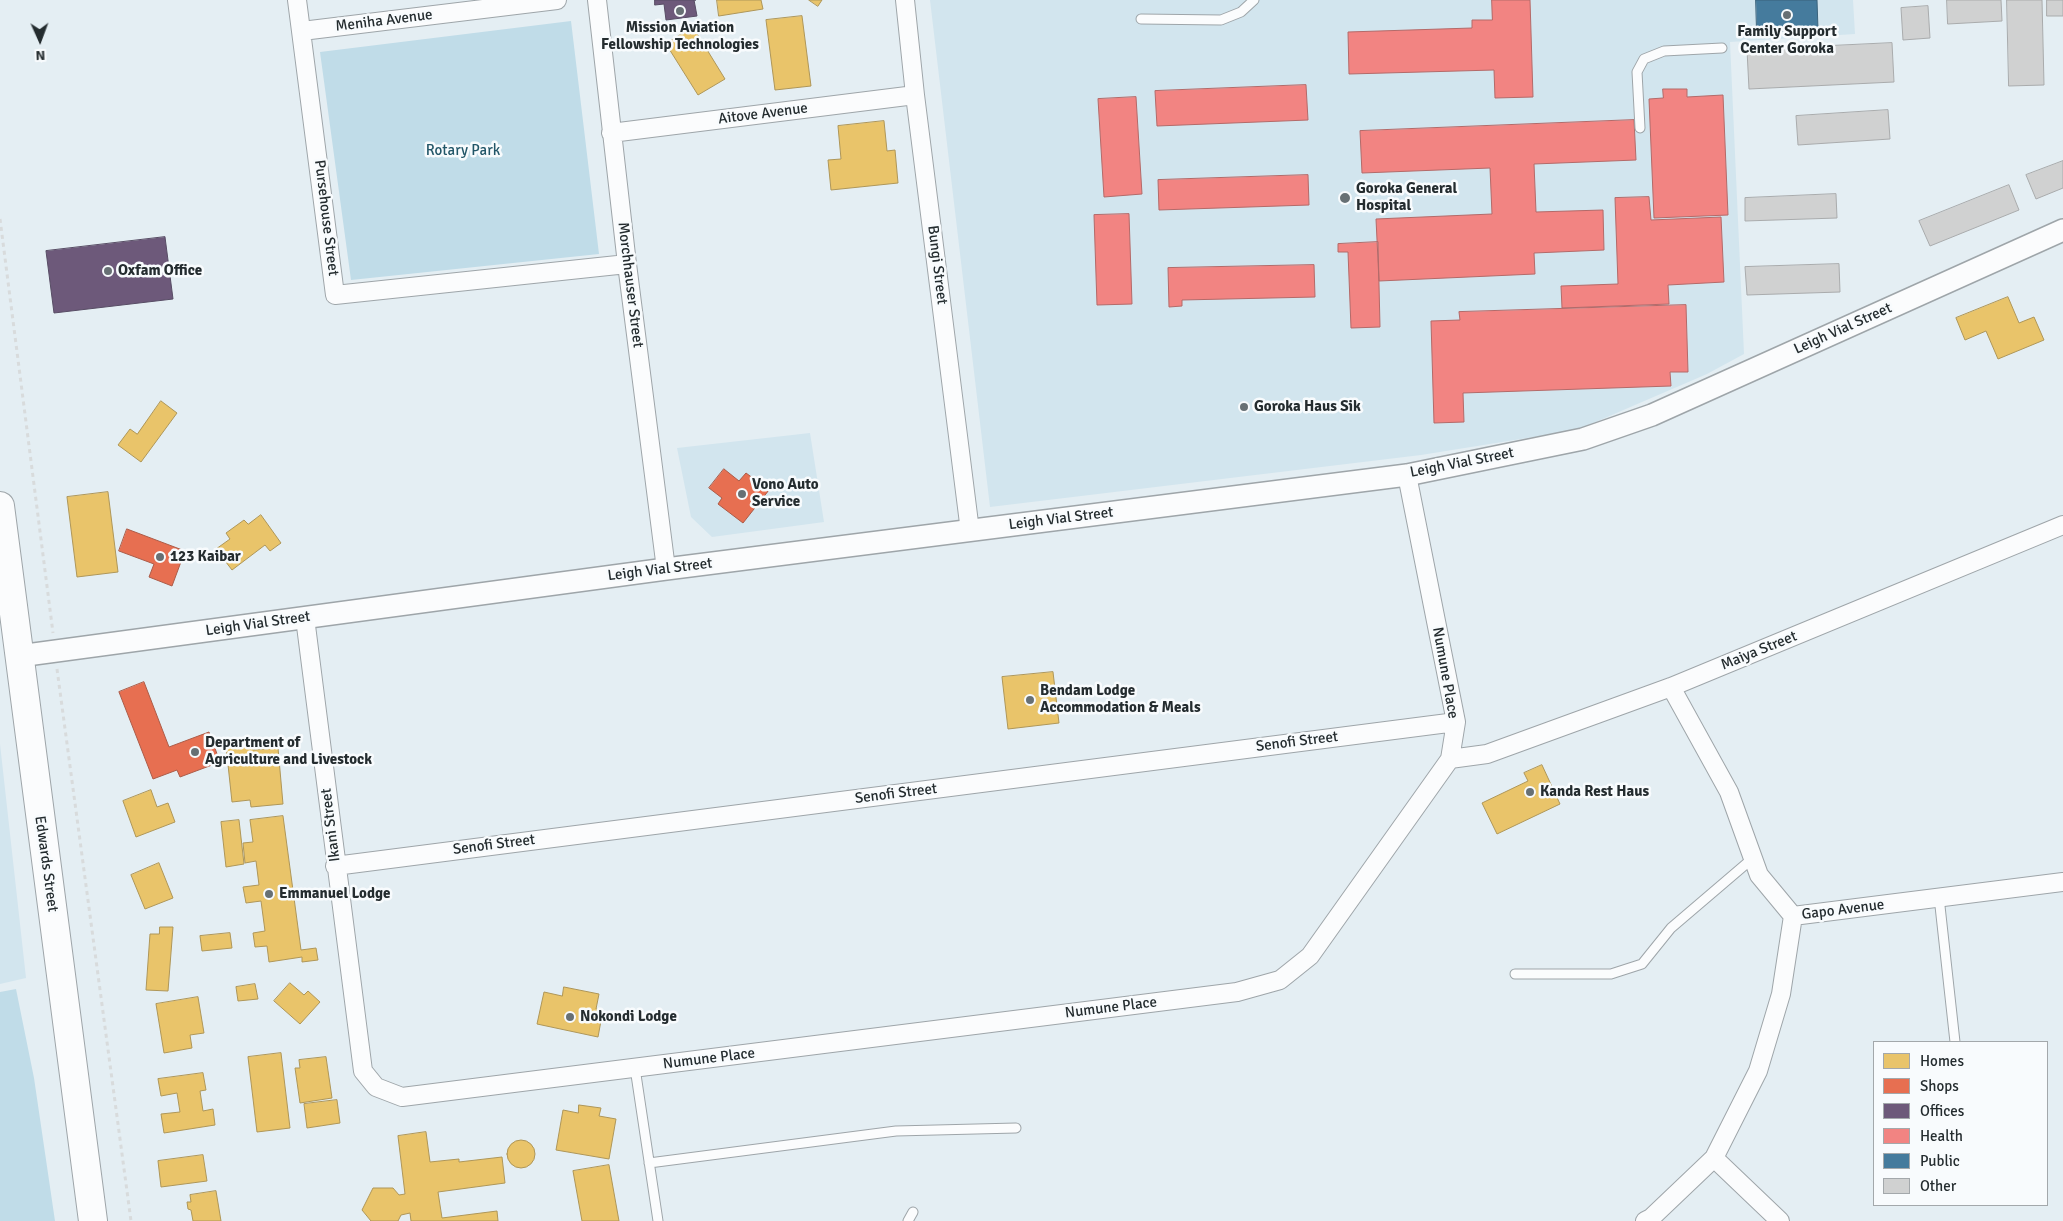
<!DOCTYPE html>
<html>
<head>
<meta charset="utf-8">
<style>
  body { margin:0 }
  #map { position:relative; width:2063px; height:1221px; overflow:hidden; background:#e4eef3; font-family:Signika,sans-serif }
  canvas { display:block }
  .legend { position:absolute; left:1873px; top:1041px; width:175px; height:165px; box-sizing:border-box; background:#f8fbfd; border:1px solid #a3a8ab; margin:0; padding:6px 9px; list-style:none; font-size:15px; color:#242c2f }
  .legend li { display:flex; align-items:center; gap:10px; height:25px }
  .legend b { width:25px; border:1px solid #a3a8ab }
  .north { position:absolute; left:15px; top:15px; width:50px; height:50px; -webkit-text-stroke:4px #f8fbfd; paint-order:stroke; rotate:178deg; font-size:14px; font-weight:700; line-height:20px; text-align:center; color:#242c2f }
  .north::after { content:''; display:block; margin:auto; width:18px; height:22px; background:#242c2f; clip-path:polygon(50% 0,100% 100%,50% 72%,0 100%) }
</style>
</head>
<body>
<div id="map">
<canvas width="2063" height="1221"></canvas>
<ul class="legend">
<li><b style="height:14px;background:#e9c46a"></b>Homes</li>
<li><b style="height:14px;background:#e76f51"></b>Shops</li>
<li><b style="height:14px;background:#6d597a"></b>Offices</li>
<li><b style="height:14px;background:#f28482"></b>Health</li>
<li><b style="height:14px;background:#457b9d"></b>Public</li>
<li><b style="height:14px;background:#d0d1d1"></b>Other</li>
</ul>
<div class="north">N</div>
</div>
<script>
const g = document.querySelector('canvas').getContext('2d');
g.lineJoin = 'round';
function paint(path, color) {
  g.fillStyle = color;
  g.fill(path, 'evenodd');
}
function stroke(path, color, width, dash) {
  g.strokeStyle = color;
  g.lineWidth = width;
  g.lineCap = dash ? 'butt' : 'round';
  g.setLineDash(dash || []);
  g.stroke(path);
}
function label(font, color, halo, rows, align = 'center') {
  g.font = font + ' Signika,sans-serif';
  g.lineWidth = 5;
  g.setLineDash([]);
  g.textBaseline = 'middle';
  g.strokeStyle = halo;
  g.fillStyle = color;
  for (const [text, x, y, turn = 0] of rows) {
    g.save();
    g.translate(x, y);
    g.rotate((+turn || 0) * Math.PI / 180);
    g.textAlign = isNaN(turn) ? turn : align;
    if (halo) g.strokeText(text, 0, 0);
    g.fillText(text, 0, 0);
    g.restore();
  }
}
paint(new Path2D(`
  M930 0H1853L1855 34 1730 42 1744 354 1707 374 1577 430 1421 455 990 507Z
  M810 433 824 522 712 537 691 517 677 448Z
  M0 744 26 978 0 984Z`), '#d2e5ee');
paint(new Path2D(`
  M571 21 599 254 351 280 320 52Z
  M16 989 34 1078 55 1221H0V992Z`), '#c0dce8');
const homes = new Path2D(`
  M717 0H761L763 9 719 16Z
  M809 0H822L818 6Z
  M802 16 811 86 775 90 766 20Z
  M693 27 725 79 698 95 666 44Z
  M884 121 887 151 895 150 898 183 831 190 828 160 841 159 838 126Z
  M2008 297 2019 323 2034 317 2044 340 1998 359 1986 331 1965 340 1956 318Z
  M161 401 177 413 141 462 118 445 130 429 137 434Z
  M108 492 118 572 77 577 67 497Z
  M261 515 281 543 270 551 265 545 232 570 216 549 230 539 226 533 244 520 248 524Z
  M1053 672 1059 723 1008 729 1002 677Z
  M252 743 253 750 278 748 283 804 251 807 250 800 232 802 226 746Z
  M1542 765 1560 804 1497 834 1482 803 1528 781 1524 773Z
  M151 790 157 807 168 803 175 822 136 837 123 801Z
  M283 816 301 950 316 948 318 960 302 962V957L269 962 267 946 255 947 253 933 265 931 261 901 246 903 243 887 259 885 256 861 245 863 243 843 253 842 250 820Z
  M239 820 244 864 226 867 221 822Z
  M159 863 173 898 145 909 131 875Z
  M160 927H173L168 991 146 990 150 934H159Z
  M230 933 232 948 202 951 200 936Z
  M290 983 304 995 308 991 320 1002 300 1024 274 1001Z
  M255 984 258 999 238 1001 236 987Z
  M564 987 599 994 596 1009 603 1010 598 1037 537 1024 544 992 562 996Z
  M198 997 204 1033 190 1035 192 1048 164 1053 156 1004Z
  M281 1053 290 1128 257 1132 248 1057Z
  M326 1057 332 1098 300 1103 295 1068H300L299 1060Z
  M203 1073 206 1090 200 1091 203 1111 213 1109 215 1125 164 1133 161 1114 180 1112 177 1093 161 1096 158 1079Z
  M337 1100 340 1123 307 1128 304 1104Z
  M579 1105 601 1108 599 1116 616 1119 609 1159 556 1150 563 1110 578 1113Z
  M426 1132 430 1162 459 1159V1162L502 1157 505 1183 438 1192 442 1218 497 1211 498 1221H411L410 1213 401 1215 398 1221H371L362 1210 373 1188H393L399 1195 405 1194 398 1136Z
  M507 1154a14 14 0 1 1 28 0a14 14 0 1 1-28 0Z
  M203 1155 207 1181 161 1187 158 1161Z
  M609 1165 619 1221H582L573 1171Z
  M216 1191 221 1221H193L191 1210 188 1209 187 1202H191L190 1195Z`);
paint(homes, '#e9c46a');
stroke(homes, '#ae9658', 1);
const shops = new Path2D(`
  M724 469 739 481 746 473 769 490 743 523 718 504 722 498 709 488Z
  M127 529 185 551 172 586 149 577 154 564 119 551Z
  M144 682 169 747 209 732 220 762 180 777 177 770 153 779 119 692Z`);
paint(shops, '#e76f51');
stroke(shops, '#ac5b47', 1);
const offices = new Path2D(`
  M655 0H696H694L697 16 666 20 664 4 655 5Z
  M165 237 173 299 54 313 46 251Z`);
paint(offices, '#6d597a');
stroke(offices, '#574c64', 1);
const health = new Path2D(`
  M1492 0H1530L1533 97 1495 98 1494 70 1349 74 1348 32 1472 28V20H1492Z
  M1306 85 1308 120 1157 126 1155 91Z
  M1663 89H1687V97L1723 95 1728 215 1654 218 1649 99 1663 98Z
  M1136 97 1142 194 1104 197 1098 99Z
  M1634 120 1636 160 1534 164 1536 212 1603 210 1604 250 1534 253 1535 274 1379 281 1376 219 1492 214 1490 168 1362 173 1360 131Z
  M1308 175 1309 205 1159 210 1158 180Z
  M1649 197 1651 220 1721 217 1724 282 1668 285 1669 304 1562 308 1561 286 1618 284 1615 198Z
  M1129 214 1132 304 1097 305 1094 215Z
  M1378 242 1380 327 1351 328 1348 252H1338V244Z
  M1314 265 1315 297 1182 300V306L1169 307 1168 268Z
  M1686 305 1688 372H1670L1671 386 1463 393 1464 422 1434 423 1431 321 1460 320 1459 312Z`);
paint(health, '#f28482');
stroke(health, '#b46a69', 1);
const public = new Path2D(`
  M1756 0H1817L1818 30 1757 32Z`);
paint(public, '#457b9d');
stroke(public, '#3b637c', 1);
const building = new Path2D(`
  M1947 0H2001L2002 21 1948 24Z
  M2007 0H2042L2044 85 2009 86Z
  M2047 0H2063V16H2047Z
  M1928 6 1930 38 1903 40 1901 8Z
  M1892 43 1894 82 1749 89 1747 50Z
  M1888 110 1890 139 1798 145 1796 116Z
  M2063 161V188L2036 199 2026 175Z
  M2009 185 2019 210 1930 246 1919 221Z
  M1836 194 1837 218 1745 221V198Z
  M1839 264 1840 292 1747 295 1745 267Z`);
paint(building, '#d0d1d1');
stroke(building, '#a9abac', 1);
const service = new Path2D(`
  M1141 19 1221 20 1241 12 1254 0
  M1640 128 1637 72 1644 59 1664 51 1722 48
  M1939 897 1955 1042
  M1515 974H1611L1642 964 1671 928 1753 858
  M635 1068 658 1221
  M649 1163 896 1131 1016 1128
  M908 1221 913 1212`);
const minor = new Path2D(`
  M297 0 335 295 627 264
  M597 0 627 264 666 569
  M905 0 915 95 970 531
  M302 31 557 0
  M611 133 915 95
  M305 618 363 1071 376 1087 402 1097 1237 992 1280 980 1310 956 1450 759 1456 722 1407 475
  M1671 687 1729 792 1759 875 1793 916 2063 882
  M1450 759 1487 754 1671 687 2063 525
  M335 866 1456 722
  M1714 1158 1780 1221
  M1645 1221 1651 1218 1714 1158 1758 1071 1781 994 1793 916`);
const tertiary = new Path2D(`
  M19 656 666 569 1407 475 1583 439 1652 415 2063 230`);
const trunk = new Path2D(`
  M0 506 93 1221`);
stroke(service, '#9ea5a9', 11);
stroke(minor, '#9ea5a9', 20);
stroke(tertiary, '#9ea5a9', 24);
stroke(trunk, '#9ea5a9', 30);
stroke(new Path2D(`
  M0 219 53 633
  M57 669 131 1221`), '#d8dbdc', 3, [4, 4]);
stroke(service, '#fbfcfd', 9);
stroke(minor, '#fbfcfd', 18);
stroke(tertiary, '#fbfcfd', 21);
stroke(trunk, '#fbfcfd', 28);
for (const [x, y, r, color] of [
  [680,11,5,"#677074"],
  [1787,15,5,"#677074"],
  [1345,198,6,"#677074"],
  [108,271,5,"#677074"],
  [1244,407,5,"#677074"],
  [742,494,5,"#677074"],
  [160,557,5,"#677074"],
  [1030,700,5,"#677074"],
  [195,752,5,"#677074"],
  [1530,792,5,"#677074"],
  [269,894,5,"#677074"],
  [570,1017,5,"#677074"]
]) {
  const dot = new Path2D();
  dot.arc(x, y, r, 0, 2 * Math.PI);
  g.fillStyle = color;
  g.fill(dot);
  stroke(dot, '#f8fbfd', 2);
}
label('15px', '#242c2f', '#f8fbfd', [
  ["Meniha Avenue",384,21,-7],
  ["Aitove Avenue",763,114,-7],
  ["Pursehouse Street",326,218,83],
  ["Bungi Street",937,265,83],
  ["Morchhauser Street",630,285,83],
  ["Leigh Vial Street",1843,329,-24],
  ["Leigh Vial Street",1462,463,-11],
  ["Leigh Vial Street",1061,519,-7],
  ["Leigh Vial Street",660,570,-7],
  ["Leigh Vial Street",258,624,-8],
  ["Maiya Street",1759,651,-22],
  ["Numune Place",1445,673,80],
  ["Senofi Street",1297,742,-7],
  ["Senofi Street",896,794,-7],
  ["Ikani Street",331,825,-97],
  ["Senofi Street",494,845,-7],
  ["Edwards Street",46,864,82],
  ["Gapo Avenue",1843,910,-7],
  ["Numune Place",1111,1008,-7],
  ["Numune Place",709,1059,-7]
]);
label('bold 15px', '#242c2f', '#f8fbfd', [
  ["Mission Aviation",680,28,"center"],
  ["Fellowship Technologies",680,45,"center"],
  ["Family Support",1787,32,"center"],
  ["Center Goroka",1787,49,"center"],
  ["Goroka General",1356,189],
  ["Hospital",1356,206],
  ["Oxfam Office",118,271],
  ["Goroka Haus Sik",1254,407],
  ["Vono Auto",752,485],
  ["Service",752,502],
  ["123 Kaibar",170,557],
  ["Bendam Lodge",1040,691],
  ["Accommodation & Meals",1040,708],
  ["Department of",205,743],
  ["Agriculture and Livestock",205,760],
  ["Kanda Rest Haus",1540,792],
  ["Emmanuel Lodge",279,894],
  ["Nokondi Lodge",580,1017]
], 'left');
label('15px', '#225668', '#f8fbfd', [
  ["Rotary Park",463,151]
]);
</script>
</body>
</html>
